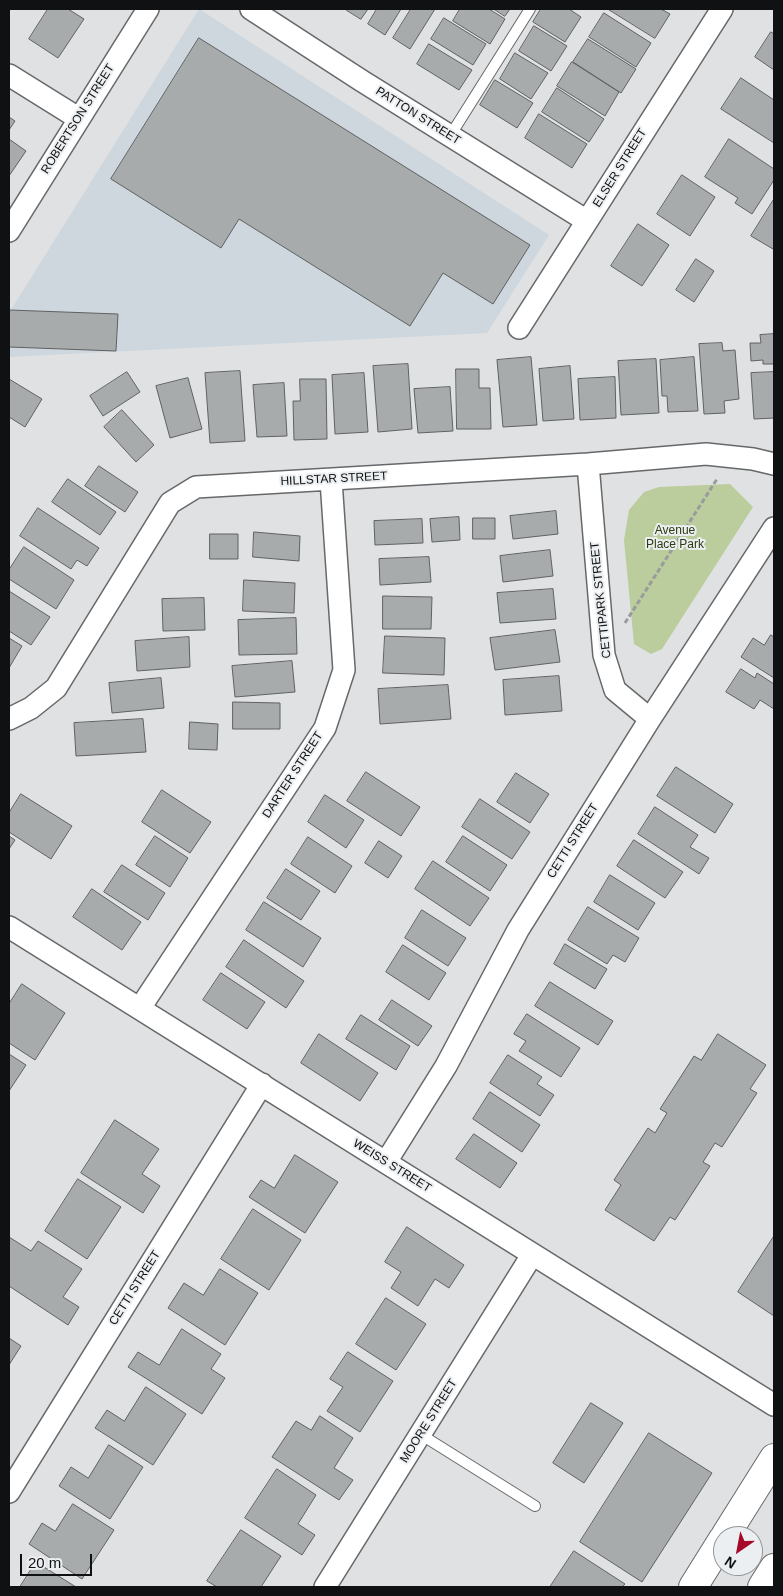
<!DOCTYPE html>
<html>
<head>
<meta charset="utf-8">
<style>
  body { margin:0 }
  #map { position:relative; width:783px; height:1596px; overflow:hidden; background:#dfe1e3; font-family:Helvetica,sans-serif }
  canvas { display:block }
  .frame { position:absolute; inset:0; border:10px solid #101112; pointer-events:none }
  .north { position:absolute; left:713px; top:1526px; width:50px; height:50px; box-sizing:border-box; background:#eceff1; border:1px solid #949698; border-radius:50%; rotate:213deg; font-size:14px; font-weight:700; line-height:20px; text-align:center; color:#101112 }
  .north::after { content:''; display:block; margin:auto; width:18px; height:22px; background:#a50a29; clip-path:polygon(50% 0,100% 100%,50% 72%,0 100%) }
  .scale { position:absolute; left:20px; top:1554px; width:72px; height:22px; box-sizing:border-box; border:2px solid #101112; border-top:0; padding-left:6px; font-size:15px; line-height:18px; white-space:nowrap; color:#101112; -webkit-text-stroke:4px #eceff1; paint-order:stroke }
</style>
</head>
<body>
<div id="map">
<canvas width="783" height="1596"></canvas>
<div class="frame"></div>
<div class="north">N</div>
<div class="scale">20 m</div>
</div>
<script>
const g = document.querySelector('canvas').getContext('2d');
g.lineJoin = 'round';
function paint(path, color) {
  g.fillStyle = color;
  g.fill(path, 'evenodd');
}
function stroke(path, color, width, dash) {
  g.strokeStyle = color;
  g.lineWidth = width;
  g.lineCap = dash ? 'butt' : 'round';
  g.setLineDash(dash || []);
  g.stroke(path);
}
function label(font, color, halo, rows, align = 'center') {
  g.font = font + ' Helvetica,sans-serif';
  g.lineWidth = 4;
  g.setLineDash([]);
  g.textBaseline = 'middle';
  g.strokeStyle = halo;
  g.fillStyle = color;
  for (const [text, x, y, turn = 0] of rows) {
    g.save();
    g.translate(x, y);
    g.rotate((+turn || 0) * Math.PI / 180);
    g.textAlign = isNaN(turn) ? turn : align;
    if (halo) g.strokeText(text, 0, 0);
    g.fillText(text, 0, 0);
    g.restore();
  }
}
paint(new Path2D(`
  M199 9 549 235 487 333 9 357V313Z`), '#ced7de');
paint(new Path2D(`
  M730 484 753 507 662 649 651 654 634 644 624 540 629 510 644 492 659 487Z`), '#bbcd9c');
const building = new Path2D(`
  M48 9H68L84 19 58 58 29 39Z
  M345 9H368L361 19Z
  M377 9H401L385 35 368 24Z
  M411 9H435L410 49 393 38Z
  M460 9H489L505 19 490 44 453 21Z
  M494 9H510L505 16Z
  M541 9H569L581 17 565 42 533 22Z
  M608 9H661L670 14 655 38Z
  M604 13 651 43 636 67 589 37Z
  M444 18 486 44 473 65 431 39Z
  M534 26 567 46 551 71 519 51Z
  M771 32 774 34V70L755 57Z
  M199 38 530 245 493 304 443 273 410 326 239 219 221 248 111 179Z
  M588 39 636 69 621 93 573 62Z
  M429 44 472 70 459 90 417 64Z
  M515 53 548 73 531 99 500 79Z
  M572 62 619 92 605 116 557 86Z
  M741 78 774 100V143L721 109Z
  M495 80 533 103 517 128 480 105Z
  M557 88 604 119 589 142 542 112Z
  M539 114 587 144 572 168 525 138Z
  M9 117 15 121 9 130Z
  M9 139 26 151 9 176Z
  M729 139 774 169V180L752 214 735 203 738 198 705 177Z
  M682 175 715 197 690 236 657 214Z
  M774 199V247L773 249 751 236Z
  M638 224 669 245 642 286 611 266Z
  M696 259 714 271 694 302 676 290Z
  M9 310 118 314 116 351 9 347Z
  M774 334V364H763V360L751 361 750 343H761L760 335Z
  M722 343 723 351 735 350 739 399 724 401 725 413 704 414 699 344Z
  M531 357 537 425 503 427 497 360Z
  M694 357 698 411 668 412 667 396H662L660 360Z
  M656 359 659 413 621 415 618 361Z
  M408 364 412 429 378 432 373 366Z
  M570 366 574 419 543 421 539 369Z
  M456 369H479V388H490L491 429H457Z
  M240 371 245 441 210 443 205 373Z
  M127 372 140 392 103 416 90 396Z
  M774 372V418L754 419 751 373Z
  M364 373 368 432 335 434 332 375Z
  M615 377 616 418 580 420 578 379Z
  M188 378 202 429 170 438 156 386Z
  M9 379 42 399 25 427 9 417Z
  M300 379H326L327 439 294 440 293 401H300Z
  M284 383 287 436 257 437 253 385Z
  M450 387 453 431 418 433 414 389Z
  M122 410 154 445 136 462 104 427Z
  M99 466 138 492 125 512 85 486Z
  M68 479 116 512 100 535 52 502Z
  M38 508 99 548 87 566 77 560 71 569 20 536Z
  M556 511 558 534 513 539 510 516Z
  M459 517 460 540 432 542 430 519Z
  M473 518H495V539H473Z
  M422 519 423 543 375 545 374 521Z
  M254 532 300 536 299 561 253 557Z
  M210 534H238V559H210Z
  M24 547 74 580 56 609 9 579V570Z
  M550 550 553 576 503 582 500 556Z
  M429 557 431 582 380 585 379 559Z
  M244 580 295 583 294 613 243 611Z
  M553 589 556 619 500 623 497 593Z
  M9 591 50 617 31 645 9 631Z
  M383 596 432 597 431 629H383Z
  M204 598 205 630 163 631 162 599Z
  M296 618 297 654 239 655 238 620Z
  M555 630 560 662 495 670 490 638Z
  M771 635 774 637V678L741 657 753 638 764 645Z
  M385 636 445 638 444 675 383 673Z
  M189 637 190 667 137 671 135 641Z
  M9 638 22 646 9 668Z
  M292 661 295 692 235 697 232 666Z
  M741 669 755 678 757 673 774 684V709L760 700 754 709 726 692Z
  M559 676 562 711 505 715 503 680Z
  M161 678 164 708 112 713 109 683Z
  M448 685 451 719 380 724 378 689Z
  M233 702 280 703V729H233Z
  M143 719 146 752 76 756 74 723Z
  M190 722 218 724 217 750 189 749Z
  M676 767 733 804 715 833 657 796Z
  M366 772 420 807 401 836 347 801Z
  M516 773 549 794 530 823 497 802Z
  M162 790 211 822 190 853 142 822Z
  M21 794 72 826 51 859 9 832V813Z
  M325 795 364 820 346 848 308 822Z
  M480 799 530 832 512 859 462 827Z
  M655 807 698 835 690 847 709 858 699 874 638 834Z
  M9 836 15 840 9 849Z
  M155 836 188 858 170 887 136 865Z
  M463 836 507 865 490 891 446 862Z
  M308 837 352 866 335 893 291 864Z
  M634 840 683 872 665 898 617 866Z
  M379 841 402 856 388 878 365 863Z
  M433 861 489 898 470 926 415 889Z
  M122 865 165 893 148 920 104 892Z
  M286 869 320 891 301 920 267 898Z
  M610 875 655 903 638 930 594 902Z
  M92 889 141 922 122 950 73 917Z
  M264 902 321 938 303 967 246 930Z
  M588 907 639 938 625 962 613 955 607 964 568 940Z
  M422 910 466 938 448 966 405 938Z
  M244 940 304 981 286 1008 226 967Z
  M565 944 607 969 595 989 554 964Z
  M403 945 446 973 429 1000 386 972Z
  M221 973 265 1002 247 1029 203 1000Z
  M550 982 613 1021 598 1045 535 1006Z
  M22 984 65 1013 35 1060 9 1043V1004Z
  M392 1000 432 1026 418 1046 379 1020Z
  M527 1014 580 1048 561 1077 519 1051 526 1041 514 1034Z
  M361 1015 410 1046 396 1070 346 1039Z
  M319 1034 378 1073 360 1101 301 1063Z
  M718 1034 766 1065 750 1089 757 1093 722 1147 715 1143 703 1162 710 1166 675 1220 670 1217 654 1241 605 1210 621 1185 614 1180 648 1128 655 1133 667 1113 660 1109 694 1056 701 1060Z
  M9 1054 26 1065 9 1091Z
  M508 1055 542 1077 537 1084 554 1095 540 1116 490 1083Z
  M490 1092 540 1125 522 1152 473 1119Z
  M115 1120 159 1149 142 1174 160 1186 143 1213 81 1173Z
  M474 1134 517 1163 500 1188 456 1159Z
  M295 1155 338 1182 305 1233 249 1197 261 1180 274 1188Z
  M78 1179 121 1207 87 1259 45 1231Z
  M253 1209 301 1240 269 1290 221 1259Z
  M407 1227 464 1265 449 1288 435 1279 418 1306 391 1288 401 1272 385 1262Z
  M774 1236V1316L738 1292Z
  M9 1237 31 1251 38 1241 82 1269 63 1297 79 1307 68 1325 9 1286Z
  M220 1269 258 1293 225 1345 168 1308 184 1283 203 1295Z
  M386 1298 426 1324 396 1370 356 1344Z
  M182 1329 221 1354 211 1369 225 1378 202 1414 128 1367 138 1352 159 1365Z
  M9 1338 21 1346 9 1365Z
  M348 1352 393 1381 360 1432 327 1411 343 1387 330 1379Z
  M146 1387 186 1414 153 1465 95 1428 107 1410 124 1421Z
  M591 1403 623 1423 584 1483 553 1463Z
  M320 1416 353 1438 334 1468 353 1480 339 1500 272 1457 296 1421 311 1430Z
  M649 1433 712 1473 642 1582 580 1542Z
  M109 1445 143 1467 110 1519 59 1486 71 1467 88 1478Z
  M277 1469 316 1495 298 1524 315 1535 302 1555 245 1518Z
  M73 1504 114 1530 82 1579 29 1544 42 1523 55 1531Z
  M241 1530 281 1556 261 1587H217L207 1581Z
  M574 1551 625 1584 622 1587H550Z
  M36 1562 76 1587H20Z`);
paint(building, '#a8abac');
stroke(building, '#5f6162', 1);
const lane = new Path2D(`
  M450 136 530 9
  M420 1434 535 1506`);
const street = new Path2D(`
  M251 9 362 81 587 221
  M9 75 78 118
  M9 231 148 9
  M519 328 722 9
  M588 464 604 655 615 690 650 719
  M9 719 31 708 56 688 170 503 196 487 588 464 706 454 753 459 774 464
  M9 927 774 1405
  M140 1008 325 728 344 670 331 480
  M386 1162 446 1066 518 930 650 719 774 528
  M9 1492 262 1084
  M325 1587 532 1255`);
const secondary = new Path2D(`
  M725 1536 774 1458
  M693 1587 723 1539
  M762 1587 774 1568`);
stroke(lane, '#66686a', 12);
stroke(street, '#66686a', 24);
stroke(secondary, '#66686a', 30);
stroke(new Path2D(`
  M625 623 717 479`), '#999b9c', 3, [5, 2.5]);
stroke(lane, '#fff', 10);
stroke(street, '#fff', 21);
stroke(secondary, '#fff', 28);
label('12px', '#101112', '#eceff1', [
  ["PATTON STREET",418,116,32],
  ["ROBERTSON STREET",78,119,-58],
  ["ELSER STREET",620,168,-58],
  ["HILLSTAR STREET",334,479,-3],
  ["CETTIPARK STREET",601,600,-96],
  ["DARTER STREET",293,775,-57],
  ["CETTI STREET",573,841,-58],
  ["WEISS STREET",392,1166,32],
  ["CETTI STREET",135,1288,-58],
  ["MOORE STREET",429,1421,-58]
]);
label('12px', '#2e3a0f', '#eceff1', [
  ["Avenue",675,531],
  ["Place Park",675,545]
]);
</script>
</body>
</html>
